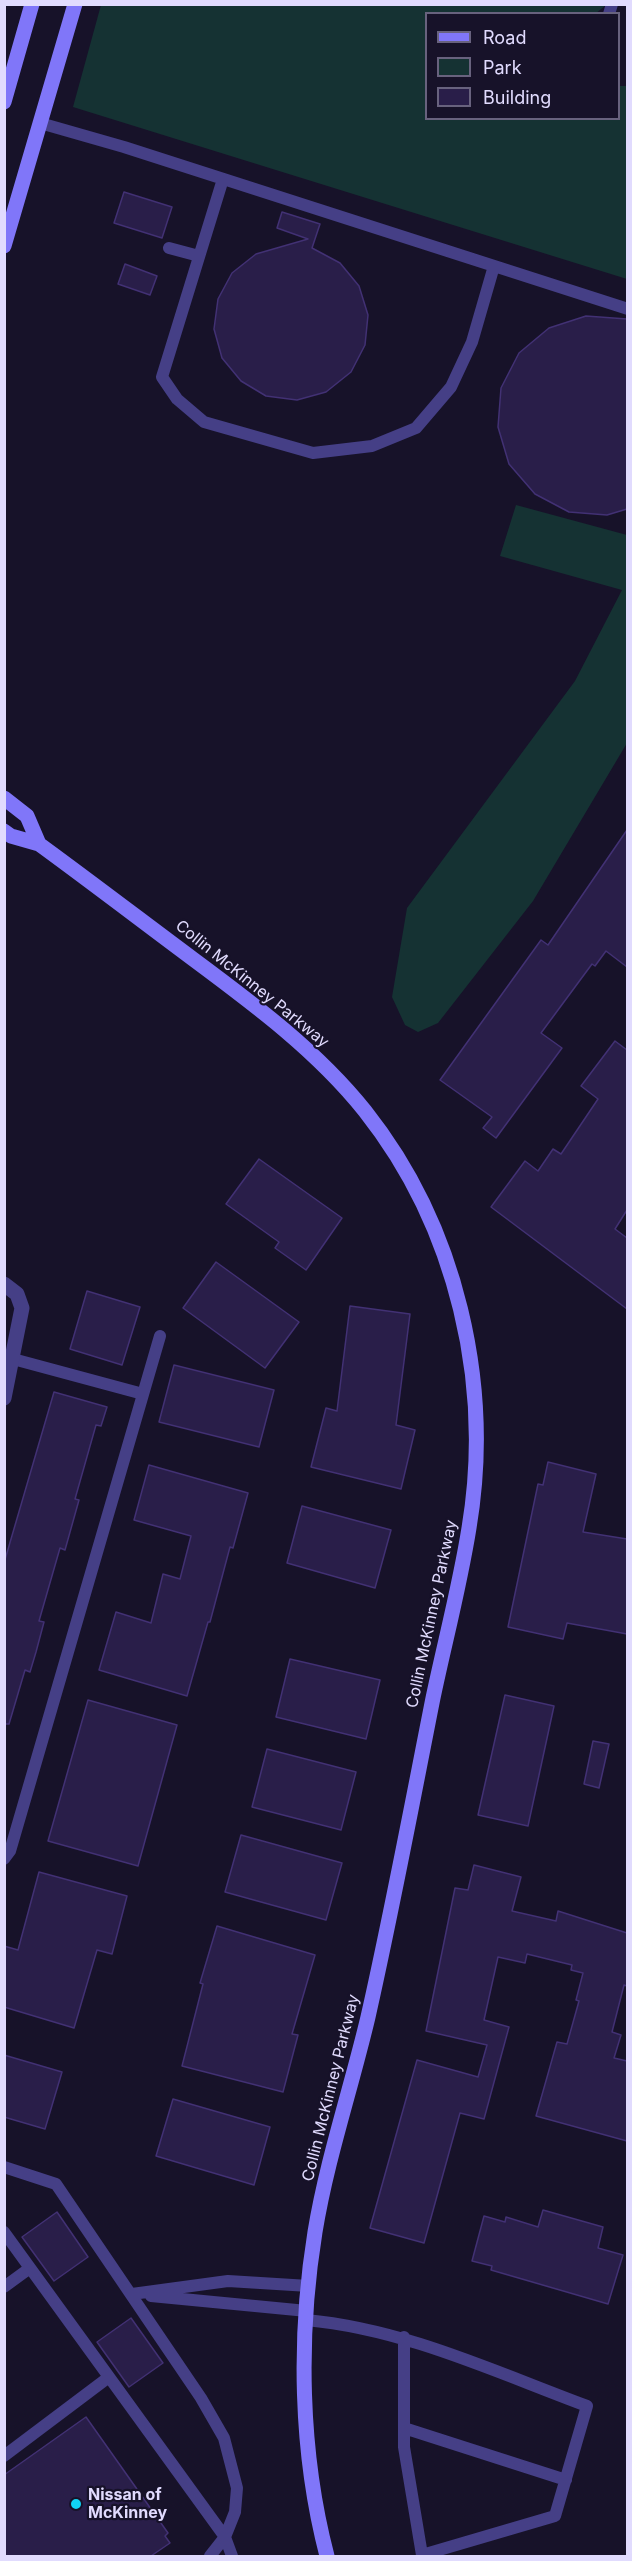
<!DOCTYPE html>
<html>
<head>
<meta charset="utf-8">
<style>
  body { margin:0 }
  #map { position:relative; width:632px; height:2561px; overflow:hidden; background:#171229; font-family:Inter,sans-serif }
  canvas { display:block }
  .frame { position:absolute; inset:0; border:6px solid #e1dbfe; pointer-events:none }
  .legend { position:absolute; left:425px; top:12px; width:195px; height:108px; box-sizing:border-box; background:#171229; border:2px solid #68627e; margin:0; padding:8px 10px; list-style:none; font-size:18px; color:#e1dbfe }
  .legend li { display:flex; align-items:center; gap:12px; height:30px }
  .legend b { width:30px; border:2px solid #68627e }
</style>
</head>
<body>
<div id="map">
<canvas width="632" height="2561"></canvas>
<div class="frame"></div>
<ul class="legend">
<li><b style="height:8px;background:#8076f9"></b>Road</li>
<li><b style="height:16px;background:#153233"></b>Park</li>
<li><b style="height:16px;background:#291e49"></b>Building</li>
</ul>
</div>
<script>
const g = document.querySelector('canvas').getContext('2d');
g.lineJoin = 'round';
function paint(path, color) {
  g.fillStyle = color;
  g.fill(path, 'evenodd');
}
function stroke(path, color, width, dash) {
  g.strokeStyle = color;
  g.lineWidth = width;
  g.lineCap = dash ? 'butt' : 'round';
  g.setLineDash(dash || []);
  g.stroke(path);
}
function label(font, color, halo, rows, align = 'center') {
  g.font = font + ' Inter,sans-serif';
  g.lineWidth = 4.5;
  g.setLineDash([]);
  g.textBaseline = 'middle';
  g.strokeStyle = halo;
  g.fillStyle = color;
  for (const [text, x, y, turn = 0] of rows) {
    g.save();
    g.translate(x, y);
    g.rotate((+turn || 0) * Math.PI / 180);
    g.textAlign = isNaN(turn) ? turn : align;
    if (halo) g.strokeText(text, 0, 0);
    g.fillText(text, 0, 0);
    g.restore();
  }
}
paint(new Path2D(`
  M101 5H606L595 14H426V118H618L619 86H627V279L73 107Z
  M516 505 627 535V743L533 901 438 1023 418 1032 405 1025 392 997 407 908 575 681 622 590 500 556Z`), '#153233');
const building = new Path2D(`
  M124 192 172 207 162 238 114 223Z
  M282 212 320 224 312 248 340 263 359 286 368 315 365 345 351 372 326 392 297 400 266 396 241 381 222 358 214 329 218 299 232 273 256 254 308 239 277 228Z
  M125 264 157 276 150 295 118 284Z
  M586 316 627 319V509L607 515 569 512 535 494 509 464 498 427 501 388 519 353 549 328Z
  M627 830V967L606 951 595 966 592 964 541 1033 562 1048 496 1138 483 1128 492 1117 440 1080 541 940 548 945Z
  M615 1041 627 1050V1210L615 1229 627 1238V1309L491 1207 525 1161 538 1171 553 1149 561 1154 598 1099 581 1086Z
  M259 1159 342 1218 306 1270 275 1248 279 1242 226 1204Z
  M216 1262 299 1322 265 1368 183 1308Z
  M87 1291 140 1307 122 1365 70 1349Z
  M350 1306 410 1314 396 1425 415 1430 401 1489 311 1467 326 1408 337 1411Z
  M174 1365 274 1390 259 1447 159 1422Z
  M54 1392 107 1407 101 1426 96 1425 75 1499 79 1500 65 1550 60 1548 39 1621 44 1622 36 1652 30 1672 25 1670 9 1724H4V1563Z
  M548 1462 596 1474 583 1532 627 1539V1634L567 1623 563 1639 508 1627 538 1484 543 1485Z
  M149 1465 248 1493 233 1548 230 1547 210 1622H208L187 1696 99 1670 116 1612 151 1623 163 1574 180 1579 191 1536 134 1520Z
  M302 1506 391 1530 375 1588 287 1563Z
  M290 1659 380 1680 366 1739 276 1717Z
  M505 1695 554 1706 528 1826 478 1815Z
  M88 1700 177 1725 138 1866 48 1841Z
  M593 1741 609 1744 599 1788 584 1784Z
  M267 1749 356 1772 341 1830 252 1807Z
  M241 1835 342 1863 326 1920 225 1892Z
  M474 1865 521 1877 512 1911 556 1921 558 1911 627 1933V1986L624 1985 612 2032 621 2035 614 2058 627 2061V2141L536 2116 557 2042 567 2044 579 2001 576 2000 583 1973 571 1970 572 1965 527 1954 525 1963 498 1957 484 2020 509 2027 484 2119 460 2113 424 2243 370 2228 417 2060 478 2077 487 2045 426 2031 455 1888 468 1890Z
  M39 1872 127 1896 112 1954 97 1950 74 2028 4 2007V1946L18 1950Z
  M217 1926 315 1955 292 2034 298 2035 283 2092 182 2066 203 1984 200 1983Z
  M4 2055 62 2072 45 2129 4 2117Z
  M173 2099 270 2127 254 2185 156 2156Z
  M543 2210 603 2227 598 2248 623 2255 608 2304 491 2270 492 2266 472 2261 484 2216 505 2222 506 2217 538 2227Z
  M57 2212 88 2257 54 2281 22 2237Z
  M131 2318 163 2363 129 2387 97 2342Z
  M86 2417 168 2533 165 2536 170 2543 151 2556H4V2475Z`);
paint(building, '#291e49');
stroke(building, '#423174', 1.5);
stroke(new Path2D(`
  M609 14 612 4
  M40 123 124 147 628 309
  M223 179 162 377 177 399 204 422 313 453 372 446 416 428 451 387 472 342 494 266
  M169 248 199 256
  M13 1359 143 1394
  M4 1859 10 1851 160 1336
  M4 2167 56 2184 201 2398 224 2438 237 2488 235 2512 225 2537 210 2556
  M4 2232 225 2537 232 2556
  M4 2287 30 2268
  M132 2294 228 2281 309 2286
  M151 2296 307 2311
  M306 2320C405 2329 495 2372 587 2406L555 2516 422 2555 404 2447V2337
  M404 2428 566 2480
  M4 2456 109 2377`), '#453f86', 12);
stroke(new Path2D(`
  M4 1284 17 1294 22 1308 4 1398`), '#453f86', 15);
stroke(new Path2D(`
  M4 102 32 4
  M4 246 75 4
  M4 798 27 816 39 844
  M4 831 11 836 39 844C91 882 142 921 193 959 255 1005 317 1051 365 1111 457 1227 493 1384 469 1528 460 1585 445 1641 433 1698 412 1804 392 1911 368 2017 351 2089 327 2159 315 2232 298 2337 300 2453 327 2556`), '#8076f9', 15);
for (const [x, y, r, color] of [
  [76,2504,6,"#10d3f5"]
]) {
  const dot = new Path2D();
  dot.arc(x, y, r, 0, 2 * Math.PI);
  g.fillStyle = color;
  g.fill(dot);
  stroke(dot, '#171229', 2);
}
label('16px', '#e1dbfe', '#171229', [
  ["Collin McKinney Parkway",252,984,39],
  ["Collin McKinney Parkway",432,1614,-78],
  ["Collin McKinney Parkway",331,2088,-76]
]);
label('bold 16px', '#e1dbfe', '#171229', [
  ["Nissan of",88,2495],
  ["McKinney",88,2513]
], 'left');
</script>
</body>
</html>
